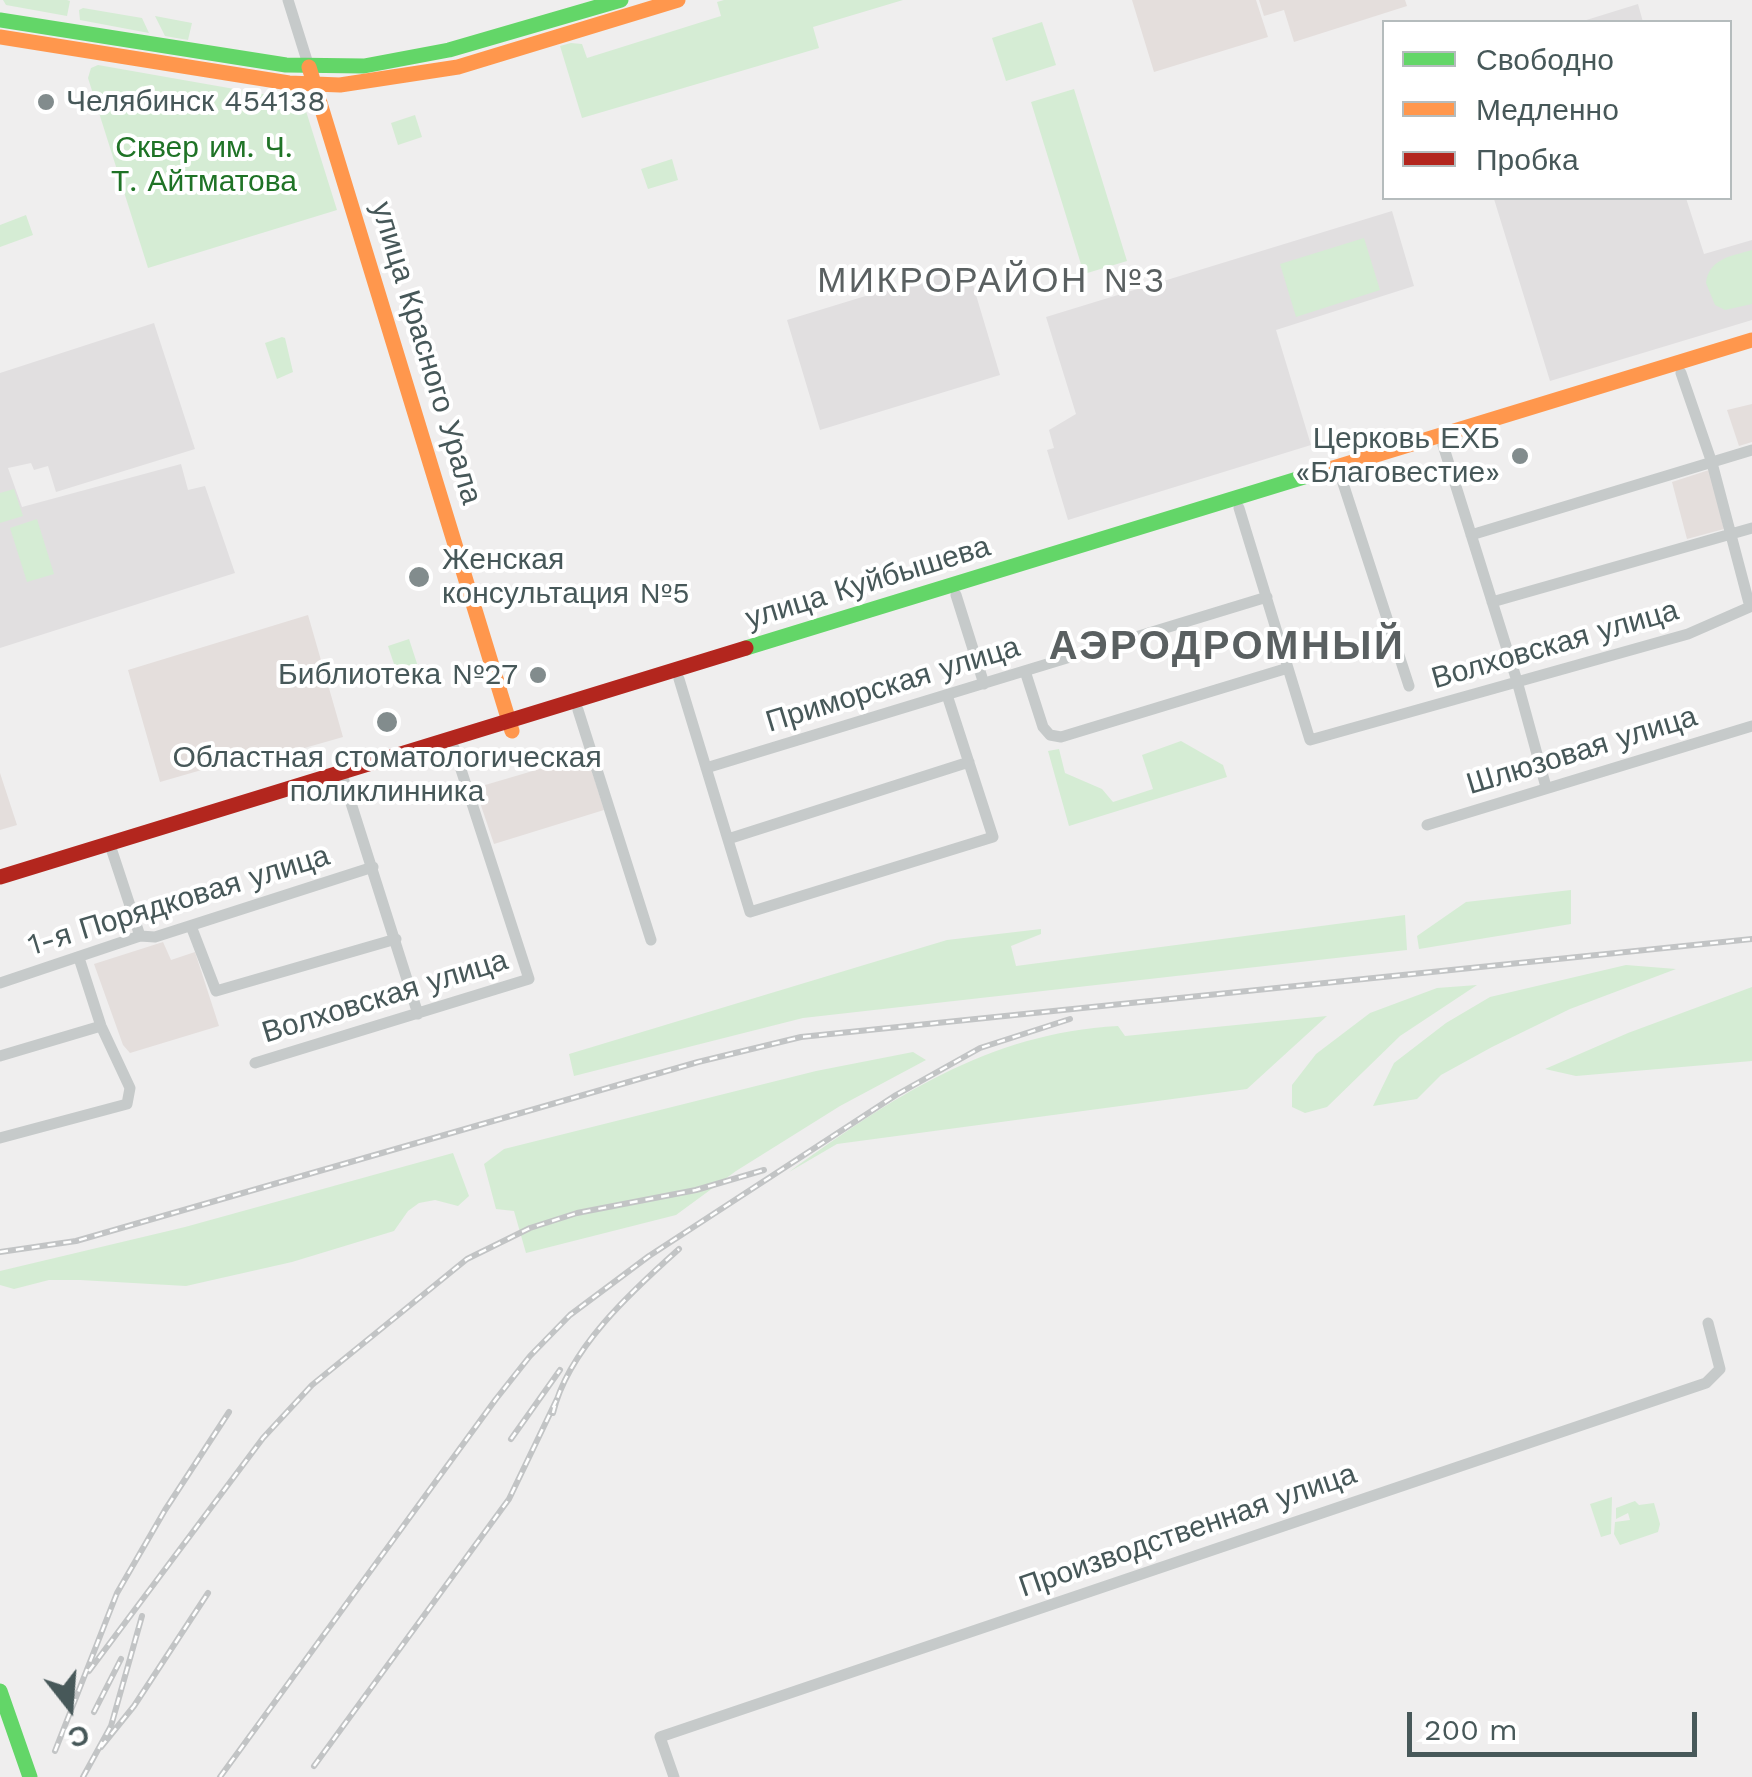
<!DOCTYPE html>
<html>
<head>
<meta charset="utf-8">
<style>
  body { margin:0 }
  #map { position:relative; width:1752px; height:1777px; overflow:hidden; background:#efeeee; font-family:"Work Sans",sans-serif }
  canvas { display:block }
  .legend { position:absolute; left:1382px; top:20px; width:350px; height:180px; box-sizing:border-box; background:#fff; border:2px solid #b5bcbd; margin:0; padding:12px 18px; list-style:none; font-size:30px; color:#475859 }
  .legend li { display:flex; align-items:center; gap:20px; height:50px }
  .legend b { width:50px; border:2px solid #b5bcbd }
  .north { position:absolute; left:20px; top:1657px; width:100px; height:100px; -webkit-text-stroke:8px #fff; paint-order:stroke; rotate:163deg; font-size:28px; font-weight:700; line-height:40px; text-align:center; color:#475859 }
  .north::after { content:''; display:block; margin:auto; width:35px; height:45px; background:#475859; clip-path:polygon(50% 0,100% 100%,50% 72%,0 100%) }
  .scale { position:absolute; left:1407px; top:1712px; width:290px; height:45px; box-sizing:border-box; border:5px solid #475859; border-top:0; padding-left:12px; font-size:30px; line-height:35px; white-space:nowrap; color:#475859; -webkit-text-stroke:8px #fff; paint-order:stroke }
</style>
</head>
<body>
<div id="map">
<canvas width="1752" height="1777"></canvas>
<ul class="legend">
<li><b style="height:12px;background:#63d668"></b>Свободно</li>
<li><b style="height:12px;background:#ff974d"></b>Медленно</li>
<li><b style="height:12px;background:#b3261e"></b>Пробка</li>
</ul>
<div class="north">С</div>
<div class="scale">200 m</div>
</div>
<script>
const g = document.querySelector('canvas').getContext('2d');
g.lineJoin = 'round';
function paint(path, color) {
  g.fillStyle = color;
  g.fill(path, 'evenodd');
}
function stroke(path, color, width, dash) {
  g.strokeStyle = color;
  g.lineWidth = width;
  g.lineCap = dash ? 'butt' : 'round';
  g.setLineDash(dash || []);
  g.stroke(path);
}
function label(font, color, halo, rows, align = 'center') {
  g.font = font + ' "Work Sans",sans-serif';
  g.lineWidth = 8;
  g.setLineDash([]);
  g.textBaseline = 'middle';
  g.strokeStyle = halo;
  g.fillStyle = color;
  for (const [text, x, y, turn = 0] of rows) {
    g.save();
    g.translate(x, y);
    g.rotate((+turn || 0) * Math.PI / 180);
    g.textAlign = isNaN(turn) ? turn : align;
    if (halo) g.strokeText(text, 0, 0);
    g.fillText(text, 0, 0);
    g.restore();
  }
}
paint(new Path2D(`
  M1132 0H1256L1268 37 1154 72Z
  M1259 0H1405L1407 6 1294 42 1284 10 1264 16Z
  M1752 404V442L1739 446 1727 410Z
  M1709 470 1724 529 1687 539 1672 482Z
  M308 615 343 737 273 757 271 750 160 782 128 670Z
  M587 755 604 810 494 844 475 788Z
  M0 773 17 825 0 830Z
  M163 942 171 960 195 952 219 1026 130 1053 123 1045 94 964Z`), '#e4dedc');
paint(new Path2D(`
  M1638 4 1643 22H1580Z
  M1498 198H1686L1704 254 1752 240V320L1550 381 1494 199Z
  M1392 211 1414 286 1276 330 1311 445 1068 520 1047 450 1054 448 1049 430 1076 414 1046 317Z
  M967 265 1000 375 820 430 787 320Z
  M154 323 195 449 56 492 48 466 34 470 31 463 8 468 22 507 181 464 188 490 205 486 235 573 0 648V373Z`), '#e1dfe0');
paint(new Path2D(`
  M3 0H67L70 1 67 16 6 5Z
  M724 0H903L813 27 819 48 582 118 560 46 571 43 582 44 587 58 721 16 717 2Z
  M83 8 142 18 149 33 80 20 79 10Z
  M155 16 192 23 188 40 165 36Z
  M1042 22 1056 65 1006 81 992 38Z
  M98 65 297 100 306 111 337 210 148 268 88 78 91 68Z
  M1074 89 1127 261 1084 274 1031 102Z
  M415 115 422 137 398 145 391 123Z
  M672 159 678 180 648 189 641 169Z
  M26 215 33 235 0 247V225Z
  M1364 238 1380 290 1296 317 1280 264Z
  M1752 250V304L1725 310 1715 305 1706 283C1709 258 1732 256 1752 250Z
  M282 337 285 338 293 372 277 379 265 343Z
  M14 489 23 516 0 523V493Z
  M37 519 54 574 27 582 10 528Z
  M409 639 423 682 402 688 388 646Z
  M1181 741 1223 765 1227 777 1069 826 1048 751 1059 749 1065 773 1102 789 1113 802 1153 789 1142 755Z
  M1571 890V924L1419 949 1417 936 1466 902Z
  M1405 915 1407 950 803 1018 574 1076 569 1054 947 940 1041 929V934L1011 946 1016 966Z
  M1626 965 1676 969 1570 1009 1492 1047 1441 1075 1417 1099 1373 1106 1394 1063 1446 1023 1490 997Z
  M1477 985 1400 1036 1327 1107 1305 1113 1292 1107V1085L1316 1054 1370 1013 1437 988Z
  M1752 987V1061L1576 1076 1545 1069 1628 1033Z
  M1327 1016 1247 1089 837 1144 789 1172C891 1098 988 1033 1118 1026L1125 1036Z
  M913 1052 926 1060 840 1106 736 1171 676 1215 526 1253 514 1211 496 1209 484 1164 504 1149 816 1071Z
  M453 1153 469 1196 458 1206 435 1200 419 1203 408 1211 394 1231 292 1262 186 1286 80 1280H49L14 1289 0 1285V1271L185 1227Z
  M1612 1497 1611 1534 1601 1537 1590 1504Z
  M1635 1501 1639 1505 1654 1503 1660 1524 1658 1532 1620 1545 1614 1534 1615 1522 1630 1520 1628 1513 1616 1519V1508Z`), '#d5ecd4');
stroke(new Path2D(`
  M288 0 309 67
  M1681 373 1712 463 1750 607
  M1443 445 1517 681 1546 787
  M1341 477 1409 686
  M1239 508 1310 740 1688 634 1752 606
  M1471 535 1752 450
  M956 595 984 684
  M1492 602 1752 528
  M1025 671 1043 727 1050 735 1061 737 1288 668
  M679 679 750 912 993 837 947 695
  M578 710 651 940
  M706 768 1267 597
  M344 781 418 1014
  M1427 825 1752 726
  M728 839 969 762
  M112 851 140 936
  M191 926 216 991 396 939
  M0 983 140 936 155 937 373 867
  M0 1056 101 1026
  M255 1063 529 979 454 748
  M0 1138 127 1104 130 1088 101 1026 79 958
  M674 1777 660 1737 1706 1383 1720 1369 1708 1323`), '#c6caca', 11);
stroke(new Path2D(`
  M0 20 286 65 364 66 449 50 621 0
  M746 648 1330 469
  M0 1691 30 1777`), '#63d668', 15);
stroke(new Path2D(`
  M0 37 289 83 340 85 458 67 678 0
  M309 67 512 731
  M1330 469 1752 340`), '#ff974d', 15);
stroke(new Path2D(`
  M0 877 746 648`), '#b3261e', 15);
const rail = new Path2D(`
  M0 1252 76 1241 698 1062 801 1037 1752 939
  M553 1413C568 1349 632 1291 679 1249
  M511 1439 560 1370
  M89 1671 263 1438 312 1385 467 1259 530 1228 577 1213 696 1190 764 1170
  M94 1712 121 1659
  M101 1747 134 1706 208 1593
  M55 1751 117 1593 165 1510 229 1412
  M314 1766 509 1499 557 1399
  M83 1777 111 1726 142 1616
  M220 1777 496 1399 530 1356 570 1315 649 1256 896 1095 980 1048 1070 1019`);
stroke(rail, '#c2c4c5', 6);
stroke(rail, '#fff', 2.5, [8]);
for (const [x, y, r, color] of [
  [46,102,10,"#828c8d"],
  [1520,456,10,"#828c8d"],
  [419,577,12,"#828c8d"],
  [538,675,10,"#828c8d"],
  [387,722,12,"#828c8d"]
]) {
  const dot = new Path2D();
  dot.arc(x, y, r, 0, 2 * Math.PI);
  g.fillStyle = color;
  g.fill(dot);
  stroke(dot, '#fff', 4);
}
label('30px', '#475859', '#fff', [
  ["Челябинск 454138",66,102],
  ["Церковь ЕХБ",1500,439,"right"],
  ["«Благовестие»",1500,473,"right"],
  ["Женская",442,560],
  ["консультация №5",442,594],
  ["Библиотека №27",518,675,"right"],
  ["Областная стоматологическая",387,758,"center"],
  ["поликлинника",387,792,"center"]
], 'left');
label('30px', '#1f7326', '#fff', [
  ["Сквер им. Ч.",204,148],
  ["Т. Айтматова",204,182]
]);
label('30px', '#475859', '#fff', [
  ["улица Красного Урала",426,353,73],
  ["улица Куйбышева",868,583,-17],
  ["Волховская улица",1555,645,-16],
  ["Приморская улица",893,685,-17],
  ["Шлюзовая улица",1582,751,-17],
  ["1-я Порядковая улица",179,901,-17],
  ["Волховская улица",385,997,-17],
  ["Производственная улица",1188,1531,-19]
]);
g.letterSpacing = '2.5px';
label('35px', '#5a6061', '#fff', [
  ["МИКРОРАЙОН №3",992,282]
]);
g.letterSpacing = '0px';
g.letterSpacing = '2.5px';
label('bold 40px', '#5a6061', '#fff', [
  ["АЭРОДРОМНЫЙ",1227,647]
]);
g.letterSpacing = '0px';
</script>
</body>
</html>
